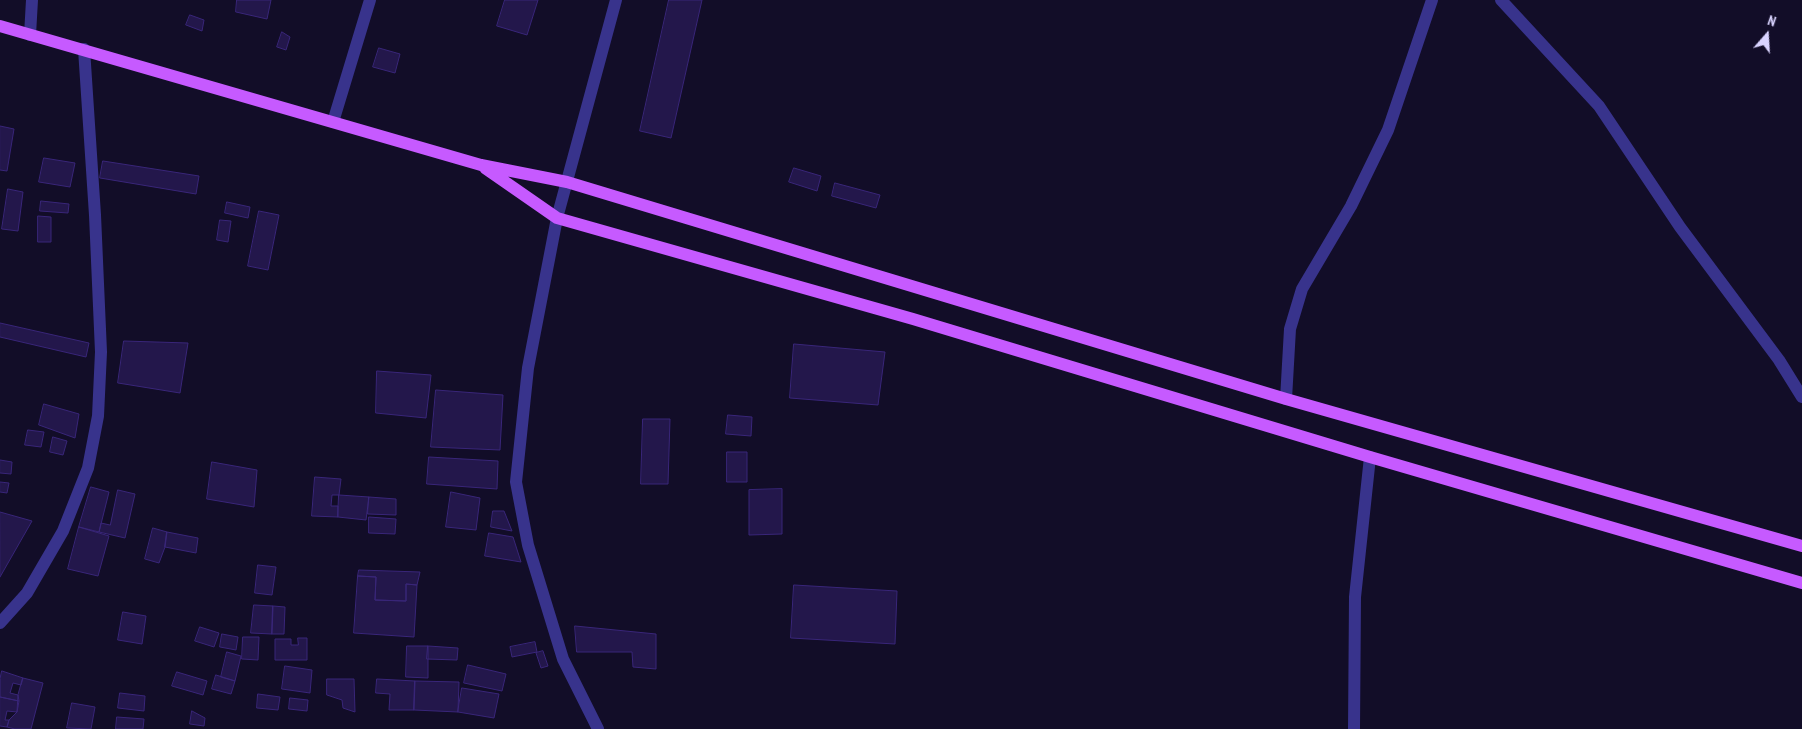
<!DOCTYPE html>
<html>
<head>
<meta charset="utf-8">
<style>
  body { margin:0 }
  #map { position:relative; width:1802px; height:729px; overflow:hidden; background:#120d28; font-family:"PT Sans Narrow",sans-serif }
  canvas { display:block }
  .north { position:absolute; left:1742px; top:10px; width:50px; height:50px; -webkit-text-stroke:4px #120d28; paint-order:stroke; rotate:19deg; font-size:14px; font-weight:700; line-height:20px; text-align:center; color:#d9d3ff }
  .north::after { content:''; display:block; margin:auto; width:18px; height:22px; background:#d9d3ff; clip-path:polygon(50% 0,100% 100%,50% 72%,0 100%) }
</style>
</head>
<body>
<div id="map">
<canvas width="1802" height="729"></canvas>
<div class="north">N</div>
</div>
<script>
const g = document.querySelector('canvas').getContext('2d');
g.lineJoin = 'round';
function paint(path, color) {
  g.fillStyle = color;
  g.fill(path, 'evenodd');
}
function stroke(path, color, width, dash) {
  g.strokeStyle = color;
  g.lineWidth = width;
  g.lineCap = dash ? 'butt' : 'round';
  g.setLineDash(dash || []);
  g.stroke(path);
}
const building = new Path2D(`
  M237 0H271L267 19 236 12Z
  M505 0H538L527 35 497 26Z
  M669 0H702L671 138 640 131Z
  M190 15 204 20 202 31 186 25Z
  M282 32 290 37 286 50 277 47Z
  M379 48 400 54 395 73 373 67Z
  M0 126 14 129 7 171 0 170Z
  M44 158 75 163 70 187 39 182Z
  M103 161 199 176 196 194 100 178Z
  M794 168 821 176 817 191 789 182Z
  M835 183 880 195 876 208 832 196Z
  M8 189 23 192 18 231 2 229Z
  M41 201 69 204 68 213 40 211Z
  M227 202 250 207 248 218 225 213Z
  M259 211 279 215 268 270 248 266Z
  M38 216 51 217V242H38Z
  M220 220 231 221 228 242 217 240Z
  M0 323 89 343 86 357 0 337Z
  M124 341 188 343 180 393 118 383Z
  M794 344 885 352 878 405 790 398Z
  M377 371 431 375 426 418 376 413Z
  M436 390 503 395 500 450 431 447Z
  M44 404 79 414 75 438 39 425Z
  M728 415 752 417 751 436 726 434Z
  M643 419H670L668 484H641Z
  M28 430 44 432 41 447 25 445Z
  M53 437 67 441 63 455 50 452Z
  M727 452H747V482H727Z
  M429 457 498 461 497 489 427 484Z
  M0 460 12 462 11 474 0 473Z
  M212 462 257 470 254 507 207 499Z
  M315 477 341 479 339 495H332L331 506H338V517L312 516Z
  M0 482 9 483 7 493 0 492Z
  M91 487 109 492 99 532 79 527Z
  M782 489V534L749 535V490Z
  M118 490 135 494 125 538 99 532 101 523 110 525Z
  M451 492 480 498 476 530 446 527Z
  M339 495 369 497 366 520 338 517Z
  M369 497 396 499V515L368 514Z
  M493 511H504L512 531 491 527Z
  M0 512 32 521 0 577Z
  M369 517 396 519 395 534 369 533Z
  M79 527 109 536 98 576 68 569Z
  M153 528 167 532 165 547 159 563 145 559Z
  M167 532 198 538 196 553 165 547Z
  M489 533 513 537 521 562 485 556Z
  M258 565 276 567 272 595 255 593Z
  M359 570 420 572 417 585 406 584V601L375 600 376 577 358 576Z
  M358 576 376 577 375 600 406 601V584L417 585 414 637 354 633Z
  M794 585 897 591 895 644 791 638Z
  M254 605 273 606 272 634 251 633Z
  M273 606 285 607 284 634H272Z
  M123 612 146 616 142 644 118 640Z
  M575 626 656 634V669L633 667 632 652H577Z
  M200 627 219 633 214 647 195 641Z
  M222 634 238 637 236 650 220 647Z
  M243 637H259L258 660 242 659Z
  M298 638H307V660H275V639H291V645H298Z
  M535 642 537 652 512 657 510 647Z
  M407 646H428V678L406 677Z
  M428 646 458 648 457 660 427 659Z
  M543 651 548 666 541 668 536 653Z
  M227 652 241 656 235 681 221 677Z
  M468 665 506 674 502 691 464 683Z
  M285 666 312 670 310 693 282 689Z
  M2 671 23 678 21 685 13 683 10 693 18 695 19 701 0 697V679Z
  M177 672 207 681 203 695 172 686Z
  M216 675 235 681 231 694 212 689Z
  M23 678 43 683 31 729H15L7 727 9 720 17 712 18 695Z
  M327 679H354L355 712 343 708 342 700 327 695Z
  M377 679 415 681 414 710H389L390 694 376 693Z
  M415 681 459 682 458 712 414 710Z
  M462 688 499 694 494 718 458 712Z
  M120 693 145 696 144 711 118 708Z
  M258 694 280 697 278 710 257 708Z
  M0 697 19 701 17 712 7 711 5 720H9L7 727 0 726Z
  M290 698 308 700 307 711 289 709Z
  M72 703 95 707 91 729 67 728Z
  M192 711 205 718 204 726 190 724Z
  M117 717 144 719 143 729H116Z`);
paint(building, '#23174b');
stroke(building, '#392679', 1);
stroke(new Path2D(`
  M1501 0 1599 106 1680 227 1779 360 1802 397
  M30 35 32 0
  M333 122 370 0
  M557 218 528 368 516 482 528 545 563 659 598 729
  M1286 399 1290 329 1302 289 1351 206 1388 130 1432 0
  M0 623 27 593 63 531 88 468 98 416 101 352 95 215 84 49
  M1354 729 1355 597 1370 457`), '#38338c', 12);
stroke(new Path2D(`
  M557 218 616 0`), '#38338c', 12);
stroke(new Path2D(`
  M0 26 481 165 567 182 1286 399 1802 546
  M485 168 557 218 913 319 1370 457 1802 583`), '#c65aff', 12);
</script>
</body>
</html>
